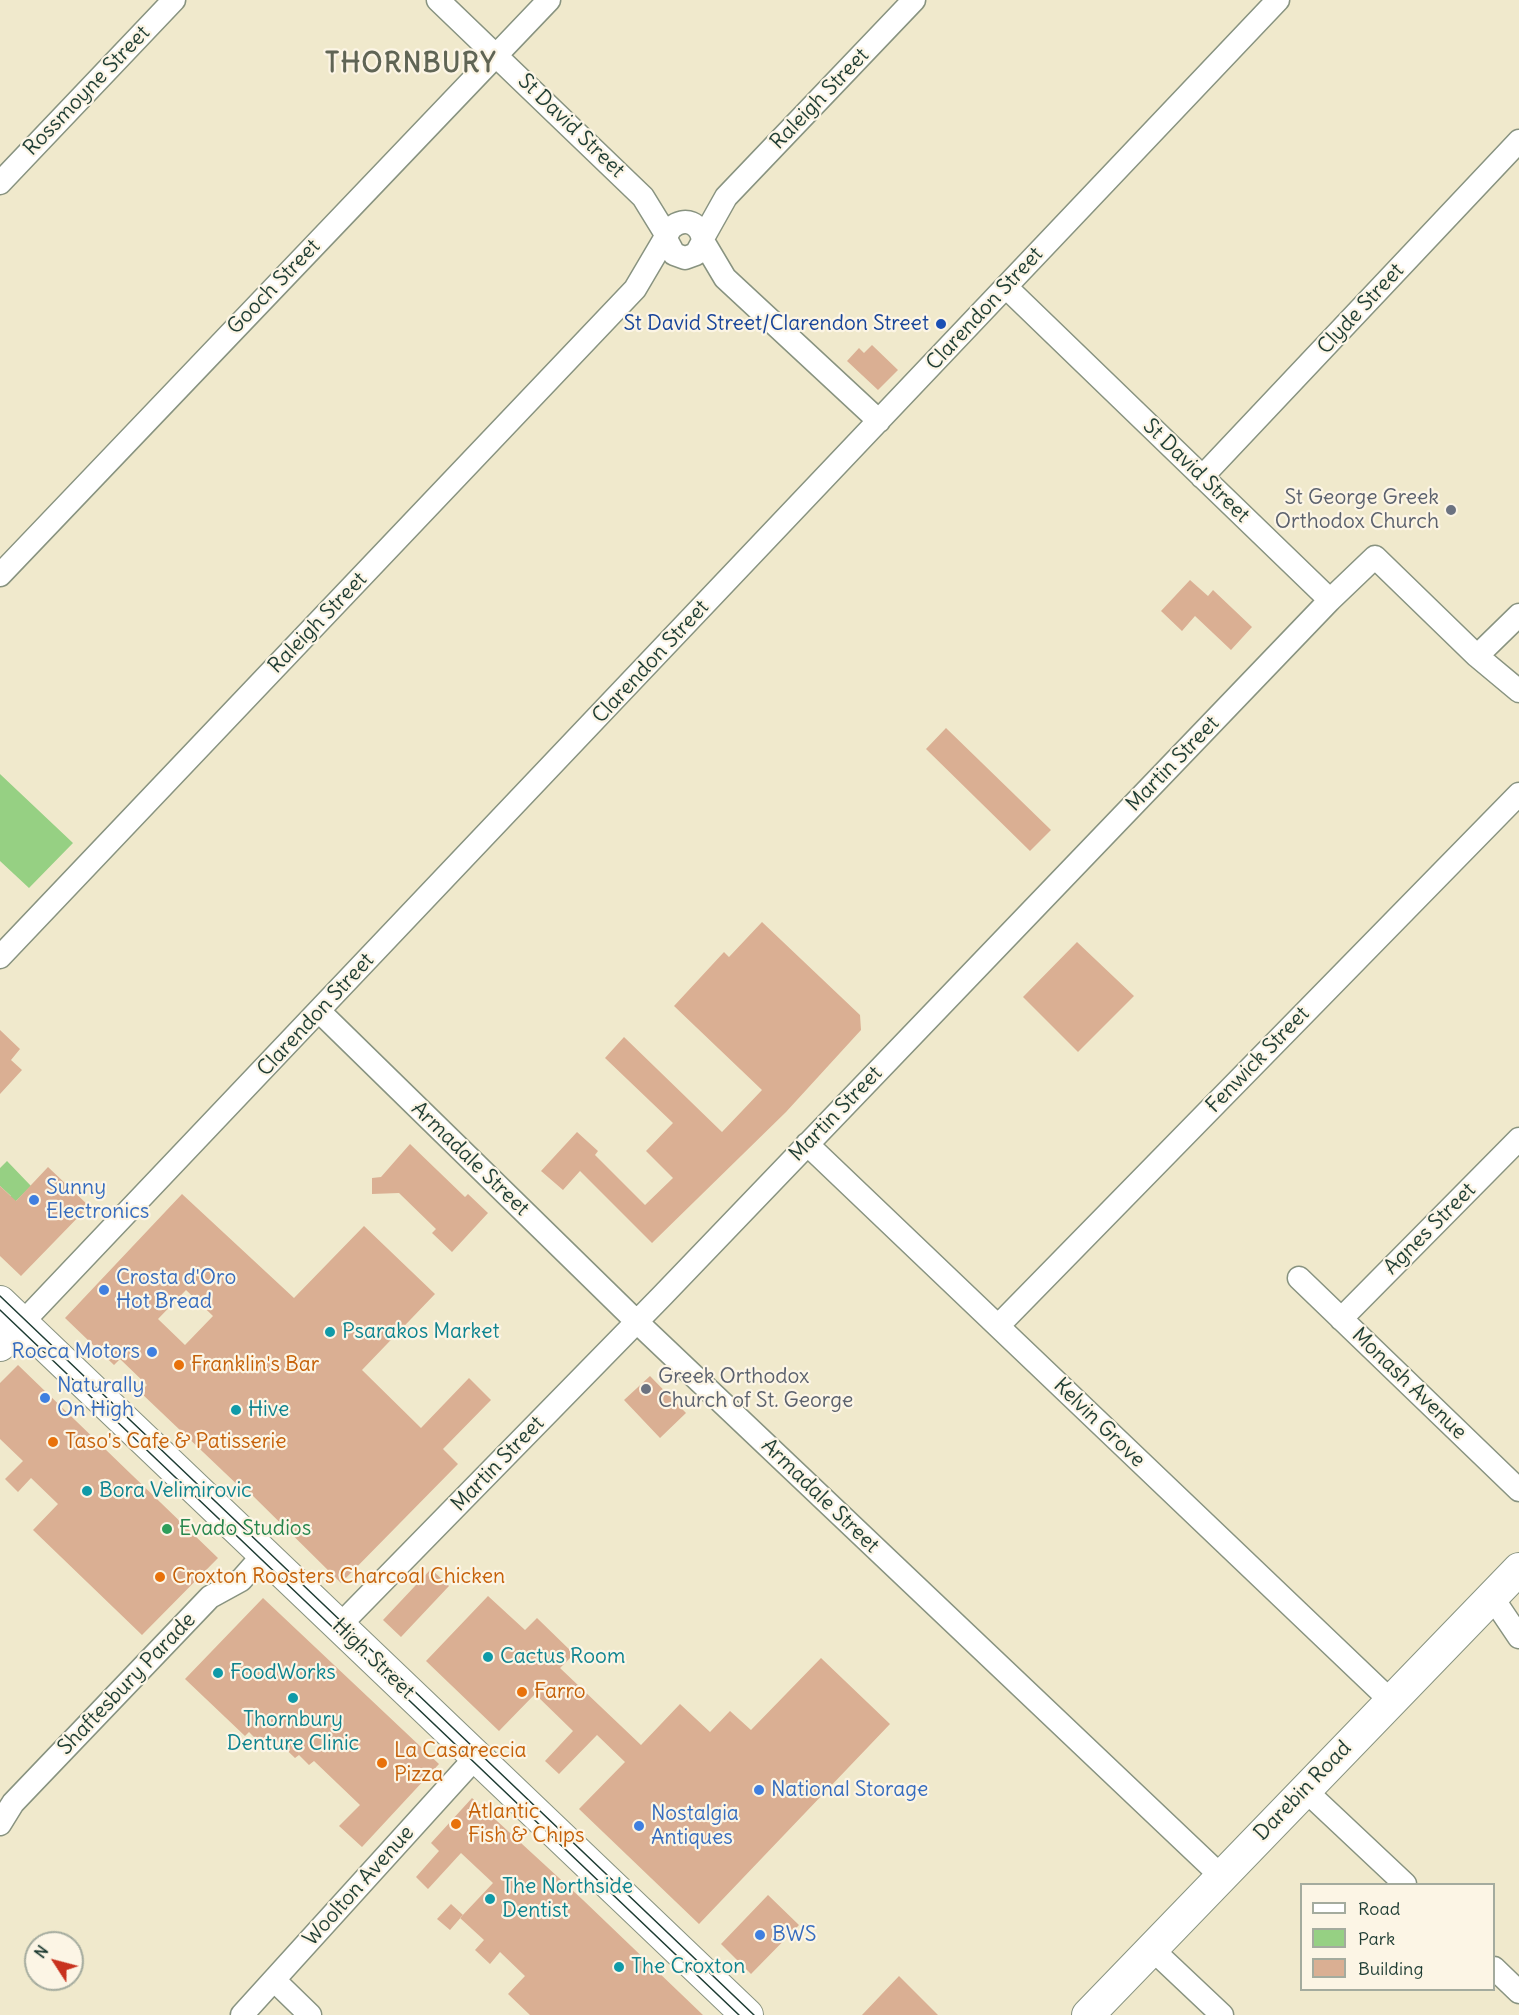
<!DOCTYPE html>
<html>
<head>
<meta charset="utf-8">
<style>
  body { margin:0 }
  #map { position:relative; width:1519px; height:2015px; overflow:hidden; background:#f0e9cc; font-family:Delius,sans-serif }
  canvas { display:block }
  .legend { position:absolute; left:1300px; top:1883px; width:195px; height:108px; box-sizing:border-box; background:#fcf5e5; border:2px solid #a4ab9e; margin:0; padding:8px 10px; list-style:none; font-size:18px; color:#1f3d34 }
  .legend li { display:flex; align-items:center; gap:12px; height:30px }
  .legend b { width:30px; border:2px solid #a4ab9e }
  .north { position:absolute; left:24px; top:1931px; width:60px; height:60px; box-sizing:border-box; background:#fcf5e5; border:2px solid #a4ab9e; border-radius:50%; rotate:306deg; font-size:16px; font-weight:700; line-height:24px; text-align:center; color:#1f3d34 }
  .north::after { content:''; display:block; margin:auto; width:21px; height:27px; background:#c8321e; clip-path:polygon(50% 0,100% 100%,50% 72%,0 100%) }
</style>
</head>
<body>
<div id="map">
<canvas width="1519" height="2015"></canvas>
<ul class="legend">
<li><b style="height:8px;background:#fff"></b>Road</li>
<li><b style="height:16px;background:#96d083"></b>Park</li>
<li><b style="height:16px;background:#daaf93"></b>Building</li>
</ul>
<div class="north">N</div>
</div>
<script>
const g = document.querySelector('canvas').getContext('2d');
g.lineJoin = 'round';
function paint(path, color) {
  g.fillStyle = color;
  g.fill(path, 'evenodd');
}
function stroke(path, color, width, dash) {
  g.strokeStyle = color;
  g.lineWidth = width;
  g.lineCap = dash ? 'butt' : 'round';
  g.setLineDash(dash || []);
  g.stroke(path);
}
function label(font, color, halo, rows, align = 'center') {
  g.font = font + ' Delius,sans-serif';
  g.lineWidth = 4.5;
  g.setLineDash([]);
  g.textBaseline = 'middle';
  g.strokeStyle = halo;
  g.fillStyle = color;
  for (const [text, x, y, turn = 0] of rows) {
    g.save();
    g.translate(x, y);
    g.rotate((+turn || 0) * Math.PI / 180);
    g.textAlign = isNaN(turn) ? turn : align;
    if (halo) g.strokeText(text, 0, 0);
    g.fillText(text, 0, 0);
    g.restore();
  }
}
paint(new Path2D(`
  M0 774 73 843 29 888 0 861Z
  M7 1161 31 1186 3 1214 0 1208 11 1196 0 1186V1168Z`), '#96d083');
paint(new Path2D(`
  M872 345 898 370 878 390 847 361 859 348 864 353Z
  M1190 580 1208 596 1213 590 1252 627 1231 650 1195 616 1182 631 1161 611Z
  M946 728 1051 830 1030 851 926 749Z
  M762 922 860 1015 861 1030 786 1112 652 1243 580 1171 563 1190 541 1171 577 1132 598 1151 595 1155 645 1205 673 1178 646 1151 673 1123 605 1058 624 1037 722 1132 762 1090 674 1006 724 952 729 957Z
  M1077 942 1134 996 1078 1052 1023 997Z
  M0 1030 20 1049 11 1060 22 1070 0 1094Z
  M410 1144 465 1197 468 1194 488 1213 452 1252 432 1233 436 1229 399 1193 372 1194V1178L381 1177Z
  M48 1167 89 1206 21 1276 0 1256V1186L16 1201Z
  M182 1194 294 1298 364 1226 435 1294 362 1370 421 1428 469 1378 491 1400 443 1449 458 1464 341 1583 247 1490 245 1492 140 1392 147 1385 120 1359 114 1365 65 1318ZM186 1290 213 1316 185 1345 158 1319Z
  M18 1365 218 1558 142 1635 33 1530 58 1504 31 1478 18 1492 5 1479 23 1461 0 1439V1383Z
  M650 1376 686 1413 660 1438 624 1400Z
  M431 1569 449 1586 401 1637 383 1620Z
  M488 1596 525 1630 537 1618 574 1654 560 1668 641 1745 680 1704 710 1732 730 1711 751 1730 821 1658 890 1724 699 1924 579 1809 625 1762 597 1735 559 1774 545 1761 573 1731 535 1694 499 1731 426 1661Z
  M263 1598 439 1764 362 1847 339 1826 360 1805 314 1761 309 1765 299 1755 295 1758 270 1734 260 1743 249 1732 245 1736 185 1679Z
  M472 1798 583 1900 703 2015H530L508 1994 525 1976 500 1952 490 1964 475 1950 484 1940 460 1918 493 1883 461 1853 428 1889 416 1877 439 1851 431 1843Z
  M768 1895 799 1925 751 1974 721 1944Z
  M451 1904 463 1915 450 1930 437 1919Z
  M899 1976 938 2015H862Z`), '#daaf93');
const street = new Path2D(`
  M438 0 643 197 667 236
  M0 183 174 0
  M703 238 726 197 914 0
  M703 241 725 278 879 421
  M1006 287 1330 600
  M1202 477 1519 141
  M0 575 549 0
  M1477 656 1519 615
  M0 957 635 289 671 228C685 216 701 223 703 241L696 254 685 258 674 254 666 239
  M320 1012 637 1322 1221 1876
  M807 1144 1391 1701
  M1299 1278 1519 1490
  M1341 1319 1519 1139
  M22 1323 1278 0
  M998 1326 1519 794
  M1492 1597 1519 1637
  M339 1626 662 1296 1330 600 1375 557 1477 656 1519 691
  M1305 1790 1405 1884
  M0 1824 13 1803 210 1597 241 1580 264 1554
  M1152 1949 1222 2015
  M1494 1968 1519 1992
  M274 1980 310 2015
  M242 2015 476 1757`);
const secondary = new Path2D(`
  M0 1302 747 2015
  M0 1345 22 1323
  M1088 2015 1519 1569`);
stroke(street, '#889380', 25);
stroke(secondary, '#889380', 34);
stroke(street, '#fff', 22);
stroke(secondary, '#fff', 32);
stroke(new Path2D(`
  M0 1296 754 2015
  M0 1310 739 2015`), '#1f3d34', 1.5);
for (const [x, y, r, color] of [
  [941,324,6,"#1a4fb4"],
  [1451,510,6,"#6b7280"],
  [34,1200,6,"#3f7fe0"],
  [104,1290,6,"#3f7fe0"],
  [330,1332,6,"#0f9aa8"],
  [152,1352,6,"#3f7fe0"],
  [179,1365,6,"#e8710a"],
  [646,1389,6,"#6b7280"],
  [45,1398,6,"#3f7fe0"],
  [236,1410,6,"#0f9aa8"],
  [53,1442,6,"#e8710a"],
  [87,1491,6,"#0f9aa8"],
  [167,1529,6,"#2e9e5b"],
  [160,1577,6,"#e8710a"],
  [488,1657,6,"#0f9aa8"],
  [218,1673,6,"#0f9aa8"],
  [522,1692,6,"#e8710a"],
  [293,1698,6,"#0f9aa8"],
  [382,1763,6,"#e8710a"],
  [759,1790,6,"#3f7fe0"],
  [456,1824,6,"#e8710a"],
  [639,1826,6,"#3f7fe0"],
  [490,1899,6,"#0f9aa8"],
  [760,1935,6,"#3f7fe0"],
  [619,1967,6,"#0f9aa8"]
]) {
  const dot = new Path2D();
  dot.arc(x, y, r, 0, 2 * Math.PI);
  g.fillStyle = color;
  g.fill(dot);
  stroke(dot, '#fcf5e5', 2);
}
label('21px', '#1f3d34', '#fcf5e5', [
  ["Rossmoyne Street",87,91,-46],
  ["Raleigh Street",820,99,-46],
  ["St David Street",571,126,44],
  ["Gooch Street",274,287,-46],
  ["Clarendon Street",985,309,-47],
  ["Clyde Street",1361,309,-47],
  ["St David Street",1196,471,44],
  ["Raleigh Street",318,623,-46],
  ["Clarendon Street",651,662,-47],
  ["Martin Street",1173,764,-46],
  ["Clarendon Street",316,1015,-47],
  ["Fenwick Street",1258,1060,-46],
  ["Martin Street",836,1114,-46],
  ["Armadale Street",470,1159,44],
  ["Agnes Street",1430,1229,-45],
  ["Monash Avenue",1409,1384,44],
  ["Kelvin Grove",1099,1423,44],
  ["Martin Street",498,1464,-46],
  ["Armadale Street",820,1496,44],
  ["High Street",373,1659,44],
  ["Shaftesbury Parade",127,1684,-46],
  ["Darebin Road",1303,1791,-46],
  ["Woolton Avenue",359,1886,-48]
]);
label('21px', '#164399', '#fcf5e5', [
  ["St David Street/Clarendon Street",929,324]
], 'right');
label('21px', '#5b616d', '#fcf5e5', [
  ["St George Greek",1439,498],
  ["Orthodox Church",1439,522],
  ["Greek Orthodox",658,1377,"left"],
  ["Church of St. George",658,1401,"left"]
], 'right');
label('21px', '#366cbe', '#fcf5e5', [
  ["Sunny",46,1188],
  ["Electronics",46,1212],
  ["Crosta d'Oro",116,1278],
  ["Hot Bread",116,1302],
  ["Rocca Motors",140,1352,"right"],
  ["Naturally",57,1386],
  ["On High",57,1410],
  ["National Storage",771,1790],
  ["Nostalgia",651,1814],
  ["Antiques",651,1838],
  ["BWS",772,1935]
], 'left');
label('21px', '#0d838f', '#fcf5e5', [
  ["Psarakos Market",342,1332],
  ["Hive",248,1410],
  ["Bora Velimirovic",99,1491],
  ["Cactus Room",500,1657],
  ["FoodWorks",230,1673],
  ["Thornbury",293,1720,"center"],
  ["Denture Clinic",293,1744,"center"],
  ["The Northside",502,1887],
  ["Dentist",502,1911],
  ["The Croxton",631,1967]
], 'left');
label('21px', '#c56008', '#fcf5e5', [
  ["Franklin's Bar",191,1365],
  ["Taso's Cafe & Patisserie",65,1442],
  ["Croxton Roosters Charcoal Chicken",172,1577],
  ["Farro",534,1692],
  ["La Casareccia",394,1751],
  ["Pizza",394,1775],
  ["Atlantic",468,1812],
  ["Fish & Chips",468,1836]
], 'left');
label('21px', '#27864d', '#fcf5e5', [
  ["Evado Studios",179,1529]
], 'left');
g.letterSpacing = '1.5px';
label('bold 27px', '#606555', '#fcf5e5', [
  ["THORNBURY",411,64]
]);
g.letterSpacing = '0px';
</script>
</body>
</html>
